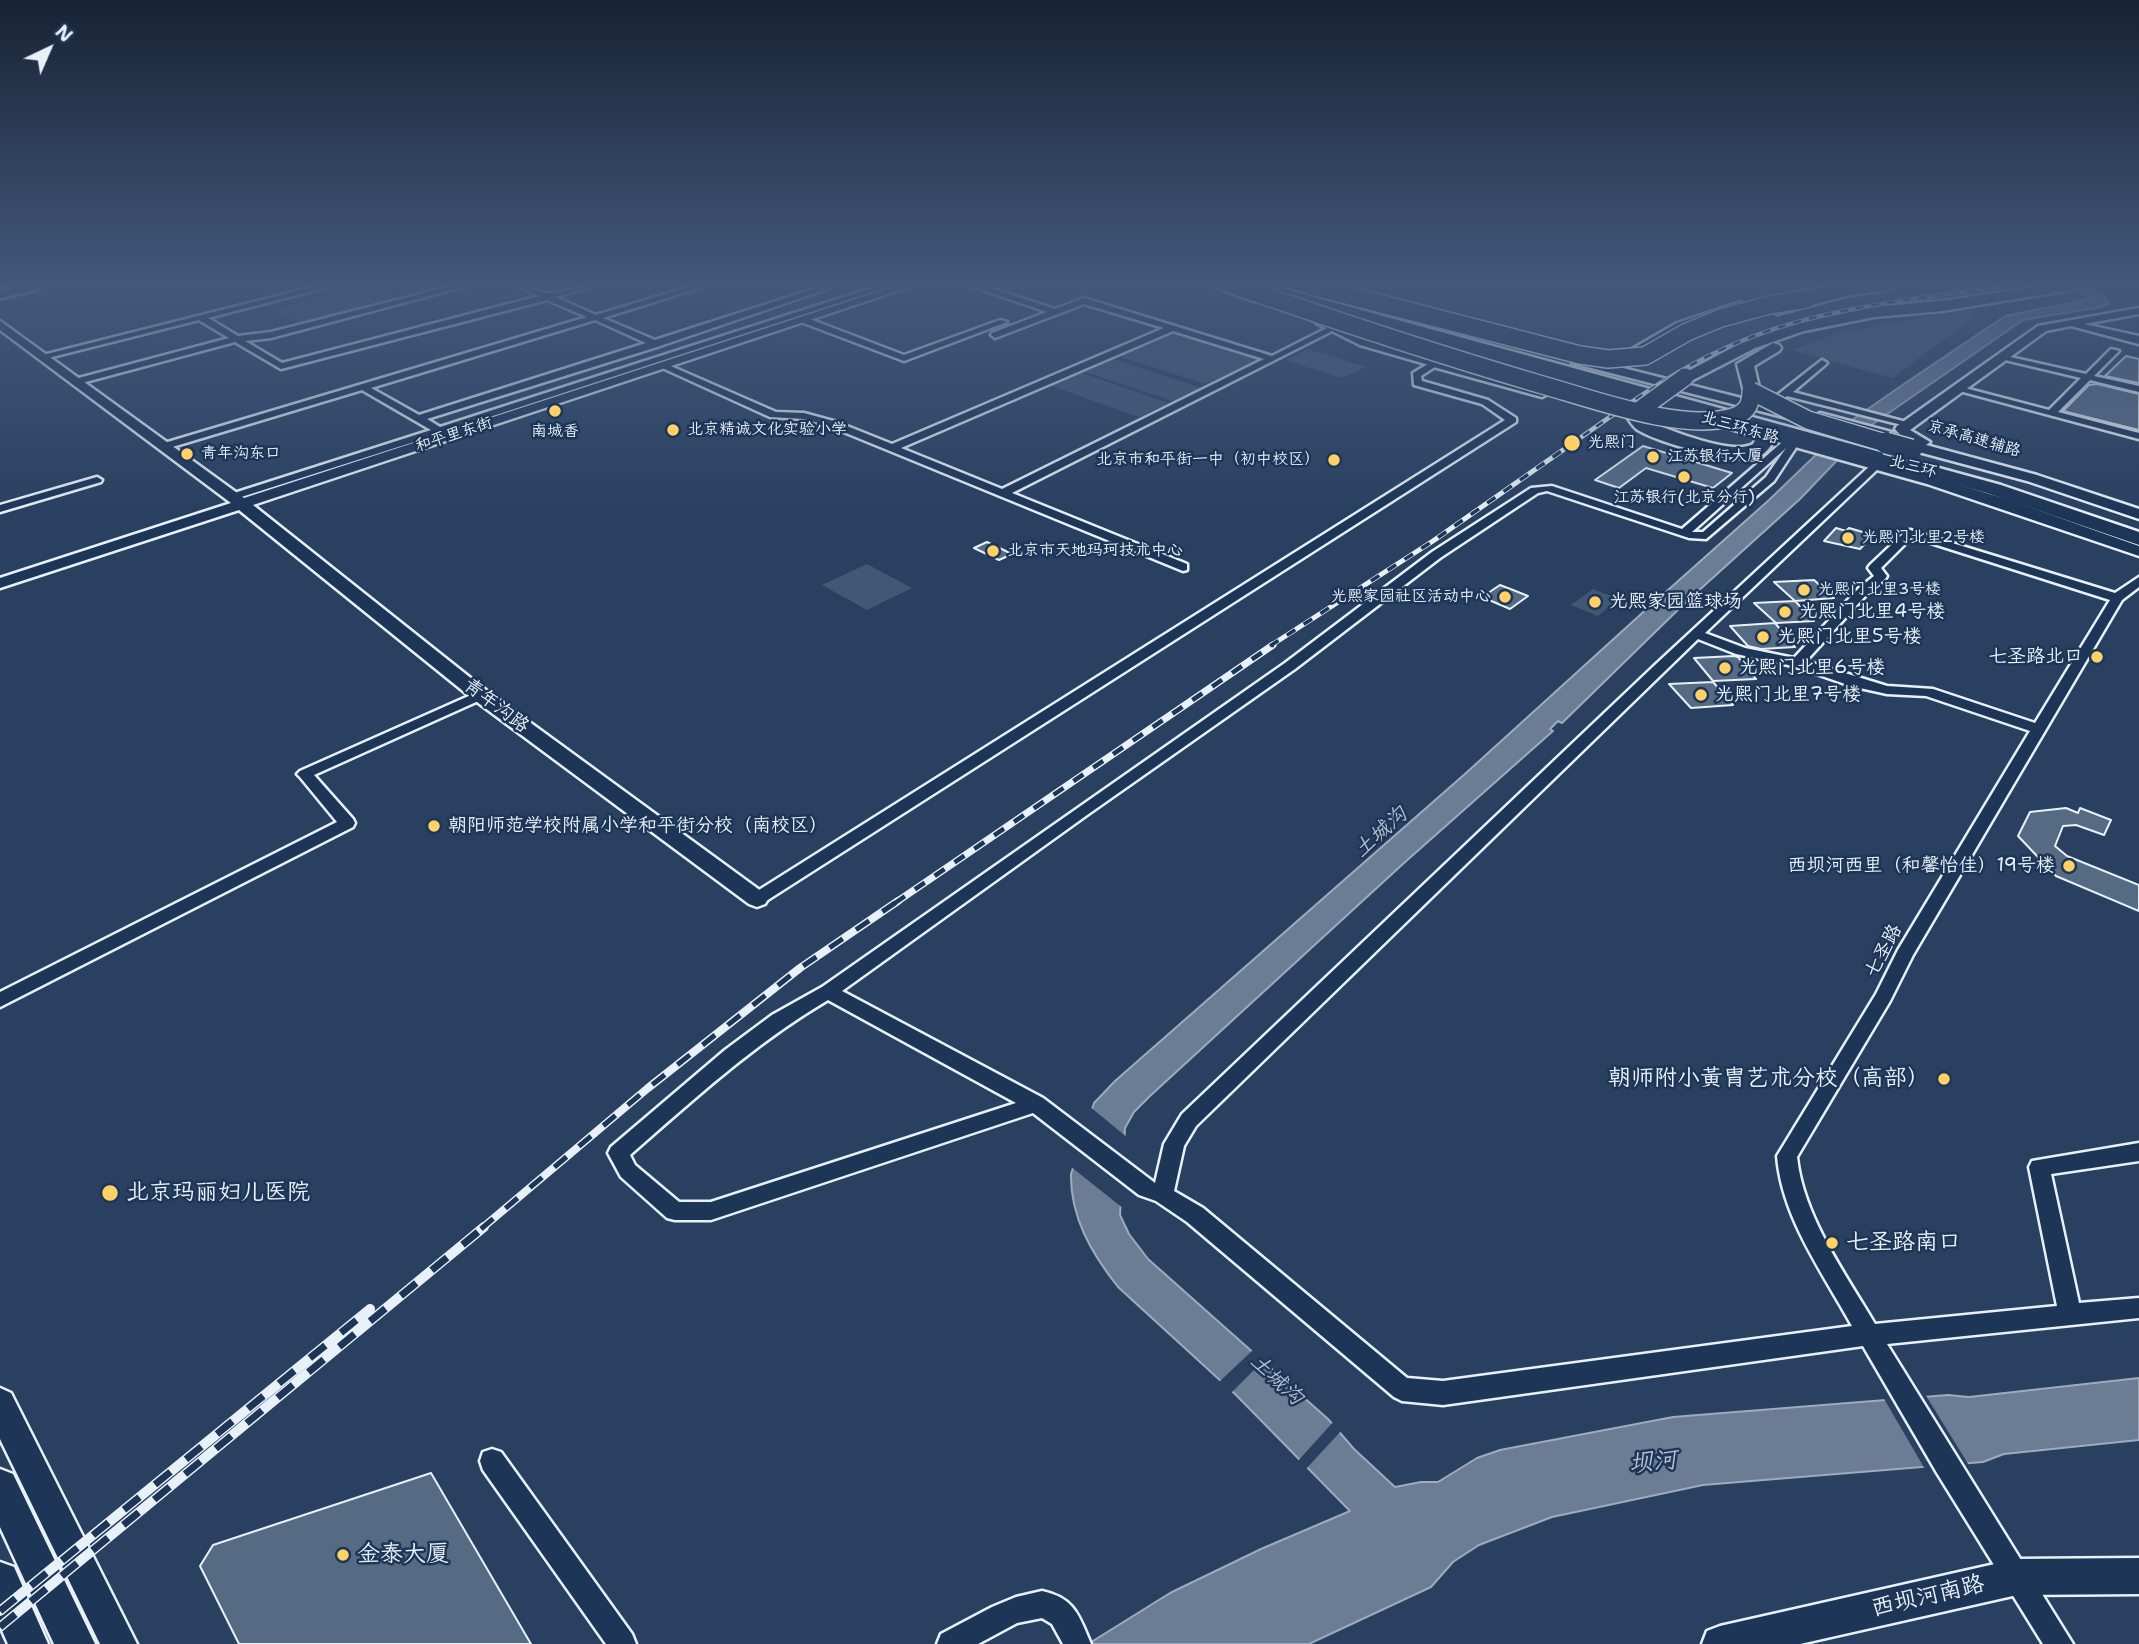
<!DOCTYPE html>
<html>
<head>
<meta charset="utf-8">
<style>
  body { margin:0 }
  #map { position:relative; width:2139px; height:1644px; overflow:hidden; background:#294061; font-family:"Shantell Sans",sans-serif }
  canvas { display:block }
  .north { position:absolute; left:14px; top:14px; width:70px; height:70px; -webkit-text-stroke:5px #1d3557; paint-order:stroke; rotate:44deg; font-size:19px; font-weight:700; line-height:28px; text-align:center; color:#e8f1f8 }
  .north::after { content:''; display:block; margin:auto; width:24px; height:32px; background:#e8f1f8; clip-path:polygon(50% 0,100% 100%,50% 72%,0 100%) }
</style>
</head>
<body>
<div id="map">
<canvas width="2139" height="1644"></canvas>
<div class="north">N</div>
</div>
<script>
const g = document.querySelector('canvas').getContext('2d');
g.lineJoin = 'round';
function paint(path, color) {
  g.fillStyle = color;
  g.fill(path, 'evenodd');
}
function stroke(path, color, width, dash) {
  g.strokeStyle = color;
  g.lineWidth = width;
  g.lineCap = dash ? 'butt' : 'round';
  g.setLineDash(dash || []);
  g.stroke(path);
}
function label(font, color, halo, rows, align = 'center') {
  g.font = font + ' "Shantell Sans","LXGW WenKai TC",sans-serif';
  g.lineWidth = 5;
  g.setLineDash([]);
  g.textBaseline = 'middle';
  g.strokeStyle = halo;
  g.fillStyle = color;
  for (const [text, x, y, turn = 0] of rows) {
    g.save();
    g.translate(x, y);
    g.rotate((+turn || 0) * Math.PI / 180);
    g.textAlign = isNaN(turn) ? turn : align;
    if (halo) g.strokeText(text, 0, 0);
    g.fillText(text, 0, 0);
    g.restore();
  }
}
paint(new Path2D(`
  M368 286H378L405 299 304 325 275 310Z
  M1971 309 1976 316 1892 378 1792 350 1838 333Z
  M1174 331 1261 358 1206 384 1117 356Z
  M1308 349 1366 367 1342 378 1285 360Z
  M1110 358 1201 388 1173 401 1082 371Z
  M1079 372 1168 403 1139 417 1049 385Z
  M867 564 912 588 867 610 822 585Z
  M1593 589 1619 599 1598 616 1571 605Z`), '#415774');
const water = new Path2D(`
  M2063 286C2079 286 2100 289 2109 303L2102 307 2023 320 1870 426 1800 499 1685 603 1562 723 1558 721 1550 729 1553 731 1404 863 1150 1096 1134 1112 1125 1128 1120 1215 1129 1234 1148 1259 1328 1419 1354 1449 1395 1487 1421 1482H1438L1477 1458 1500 1450 1673 1417 1948 1395 1969 1397 2139 1378V1440L2004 1454 1983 1462 1703 1485 1552 1517 1479 1545 1453 1562 1431 1587 1309 1644H1088L1170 1593 1261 1549 1350 1511 1235 1394 1118 1287C1092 1254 1070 1217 1071 1174L1094 1103 1115 1081 1466 773 1651 605 1656 603 1659 598 1769 500 1852 420 1898 388 2005 316 2090 299 2086 295Z`);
paint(water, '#6b7c95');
stroke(water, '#9dabbd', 2);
paint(new Path2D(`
  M1089 1106 1128 1138 1124 1209 1070 1166Z
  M1254 1349 1265 1359 1230 1394 1218 1383Z
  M1925 1394 1970 1467 1926 1471 1883 1397Z
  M1334 1421 1342 1430 1305 1470 1297 1462Z`), '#294061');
const building = new Path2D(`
  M2126 356 2139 359V383L2105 376Z
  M2097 384 2139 394V430L2063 411 2089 385Z
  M1643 446 1732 473 1713 488 1646 468 1619 488 1595 480Z
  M1836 528 1846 531 1849 528 1873 535 1860 549 1824 541Z
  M987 542 1012 554 999 560 974 548Z
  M1814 580 1834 598 1795 601 1774 582Z
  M1500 585 1513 590 1528 596 1510 609 1482 597Z
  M1795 601 1814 621 1776 623 1754 603Z
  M1775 623 1795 647 1761 649 1748 646 1730 626Z
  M1734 656 1738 657 1756 679 1713 681 1694 658Z
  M1713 682 1733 705 1691 708 1669 684Z
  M2066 808 2078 813 2080 808 2111 820 2104 835 2076 825 2063 826 2055 846 2067 856 2139 885V911L2056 876 2018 836 2030 812Z
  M431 1473 531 1644H239L200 1566 213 1545Z`);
paint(building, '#556a83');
stroke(building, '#e8f1f8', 2);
const minor = new Path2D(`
  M317 286H331L208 318 238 336 271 332 452 286H466L271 338 245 341 282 363 539 296 518 286C529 286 536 292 546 293 558 295 579 286 593 286L555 297 596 315 692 286H705L603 318 655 340 823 286 830 288 660 346 427 419 440 427 878 286H890L447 431V434H439L232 500 228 499V495L431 430 362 390 169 448H161V444L587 317 547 300 281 369 235 342 78 384 75 383V379L229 338 199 320 44 359 39 356ZM595 320 646 343 419 415 371 388Z
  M971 286H983L1055 309 1084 298 1272 356 1329 327 1336 329 1012 493 1187 564V570L1183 571 829 426 804 419 770 417 658 366 666 364 776 412 804 413 837 422 892 444 1164 328 1084 304 995 338 991 335 992 333 1047 312ZM1173 331 1264 359 1002 489 901 448Z
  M801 318H807L904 355 1000 320 1007 322 904 361 801 322Z
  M2111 349 2119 351 2094 376 2139 386V392L2090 380 2058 412 2139 433V439L1952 389 1957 386 2049 410 2081 378 2001 359V355L2086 374Z
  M1822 360 1827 363 1825 365 1793 392 1910 423V427L1787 396 1782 400H1776V396Z
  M1433 361 1441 363 1421 376 1422 381 1488 400 1516 418V422L763 903H751L749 899 751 895 1505 420 1482 404 1414 385 1413 373Z
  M1820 413 1910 437 1911 439 1906 442 1816 418 1815 416Z
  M1787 438 1799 443 1774 481 1706 539 1689 538 1547 491 1538 493 1440 558 1295 669 1087 815 842 991 1043 1098 1155 1183 1164 1144 1182 1114 1655 665 1872 464 1881 466 1705 633 1745 648 1794 658 1859 588 1874 576 1868 568 1870 565 1906 531 1910 530 2115 593 2139 577V587L2122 600 1913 955 1890 1001 1797 1157C1803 1216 1845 1273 1875 1324L2057 1306 2029 1167 2032 1161 2139 1143V1161L2051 1174 2079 1303 2139 1298V1318L1887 1344 2073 1644H2043L1937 1473 1863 1346 1443 1405 1402 1401 1394 1397 1187 1222 1156 1201 1139 1195 1033 1113 711 1220H675L667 1218 621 1177 608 1153 611 1147 725 1050 772 1015 822 987 1285 663 1432 552 1531 488 1552 486 1682 529ZM1786 448 1766 477 1703 532H1692ZM1912 537 2110 600 2035 723 1933 689 1887 686 1806 661 1867 594 1885 579 1887 576 1881 568ZM1698 639 1736 654 1793 666 1851 686 1887 694 1926 696 2030 731 1898 950 1876 994 1777 1156C1782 1218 1823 1273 1852 1326L1443 1381 1407 1378 1203 1208 1174 1191 1184 1146 1196 1126ZM828 1000 1016 1103 711 1202H679L635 1165 630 1155C694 1099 755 1043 828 1000Z
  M97 477 102 480 101 482 0 512V505Z
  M480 691 485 692 487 695 485 698 314 775 353 819 355 823 353 827 0 1007V992L337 822 300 777 297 774 300 771Z
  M492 1449 501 1452 632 1634 636 1644H606L483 1470 480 1461 483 1452Z
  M1042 1591C1075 1598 1079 1616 1091 1644H1063L1052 1624 1042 1618 1017 1623 978 1644H937L941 1634 992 1607 1016 1597Z`);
const tertiary = new Path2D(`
  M896 286H912L253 505 487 691 765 894 768 899 765 904 757 907 749 904 473 699 239 510 0 588V578L231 503 0 330V321L244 498Z
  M1212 286H1228L1263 299 1253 301Z
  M1834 286H1861L1856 289 1785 300 1779 297 1785 294Z
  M1740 302 1746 305 1744 307 1685 327 1651 350 1633 356 1627 352 1677 323Z
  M2139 308V314L2084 324 2139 336V344L2071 326 2046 331 1910 430 1930 442 1926 445 2037 475 2139 509V519L2027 481 1889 444 1887 441 1894 437 1905 440 1895 429 1897 426 2038 326Z
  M1316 319H1324L1368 339 1442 363 1436 367 1360 345 1316 323Z
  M1382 324 1937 478 2009 500 2139 546V556L1927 484 1378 330 1376 328Z
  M1576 356 1804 414 1806 417 1799 421 1572 363V357Z
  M0 1388 11 1393 137 1644H100L0 1439Z
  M2139 1558V1594L2017 1595 1800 1644H1702L1707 1631 1720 1626 2017 1559Z`);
const secondary = new Path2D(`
  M0 1469 13 1474 95 1644H54L0 1527Z
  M0 1562 14 1567 48 1644H8L0 1626Z`);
const primary = new Path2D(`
  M16 286H40L38 289 0 298V290Z`);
const trunk = new Path2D(`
  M1249 286H1273L2001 485 2139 532V545L1987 493 1772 433 1774 439C1771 446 1767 452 1760 456 1738 465 1658 443 1638 430 1633 427 1630 421 1627 417L1635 405H1647L1650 409 1645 417 1648 421C1669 430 1733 456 1753 444L1756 439 1754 434 1758 430 1251 289Z
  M1856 286H1893L1886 290 1846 296 1777 314 1769 309 1772 306 1826 291Z
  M2042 286H2077L2070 290 1942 311 1874 317 1804 331 1755 348 1691 381H1679L1677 377 1743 342 1794 324 1874 307 1942 301Z
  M1773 343 1779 345 1781 348 1779 351 1754 366 1760 391 1751 396 1745 395 1737 364Z
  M1436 358 1548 388 1551 392 1542 397 1430 366 1428 363 1430 360Z`);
stroke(minor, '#e8f1f8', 5);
stroke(tertiary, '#e8f1f8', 5);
stroke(secondary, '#e8f1f8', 5);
stroke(primary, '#e8f1f8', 6);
stroke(trunk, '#e8f1f8', 5);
paint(minor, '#1d3557');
paint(tertiary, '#1d3557');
paint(secondary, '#1d3557');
paint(primary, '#1d3557');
paint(trunk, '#1d3557');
const railFar4 = new Path2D(`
  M1570 445C1626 406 1680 365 1744 340 1824 307 1915 300 2000 286`);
const railFar3 = new Path2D(`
  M1270 646 1433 541 1573 443`);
const railFar2 = new Path2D(`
  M895 903 1273 645`);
const railFar1 = new Path2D(`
  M481 1229 648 1088 800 968 898 901`);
const rail = new Path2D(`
  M0 1611 370 1309
  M0 1627 484 1227`);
stroke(railFar4, '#e8f1f8', 4.5);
stroke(railFar3, '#e8f1f8', 5);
stroke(railFar2, '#e8f1f8', 7);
stroke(railFar1, '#e8f1f8', 8);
stroke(rail, '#e8f1f8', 10);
stroke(railFar4, '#1d3557', 2.5, [8]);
stroke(railFar3, '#1d3557', 3.5, [10]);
stroke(railFar2, '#1d3557', 4.5, [12]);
stroke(railFar1, '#1d3557', 5, [16]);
stroke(rail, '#1d3557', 7, [20]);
const trunkBridgeFar1 = new Path2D(`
  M1236 286C1337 321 1437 354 1539 384 1590 398 1685 434 1736 416 1748 411 1751 403 1751 391
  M1312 286 1580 355 1608 359 1645 356 1687 332 1721 318 1769 305 1806 299
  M1751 391 1808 420 1892 445
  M1641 409 1685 377`);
const trunkBridge = new Path2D(`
  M1886 443 1911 450`);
stroke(trunkBridgeFar1, '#e8f1f8', 20, []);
stroke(trunkBridge, '#e8f1f8', 24, []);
stroke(trunkBridgeFar1, '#1d3557', 17);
stroke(trunkBridge, '#1d3557', 21);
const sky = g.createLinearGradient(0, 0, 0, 516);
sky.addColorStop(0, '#172335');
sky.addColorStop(0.55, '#43597b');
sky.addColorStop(1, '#43597b00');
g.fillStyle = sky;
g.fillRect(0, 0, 2139, 516);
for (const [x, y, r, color] of [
  [555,411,7,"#ffd166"],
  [673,430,7,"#ffd166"],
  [1572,443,9,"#ffd166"],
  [187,454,7,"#ffd166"],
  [1653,457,7,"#ffd166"],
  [1334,460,7,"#ffd166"],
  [1684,477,7,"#ffd166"],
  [1848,538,7,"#ffd166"],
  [993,551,7,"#ffd166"],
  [1804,590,7,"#ffd166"],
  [1505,597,7,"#ffd166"],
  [1595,602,7,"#ffd166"],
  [1785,612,7,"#ffd166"],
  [1763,637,7,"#ffd166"],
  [2097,657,7,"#ffd166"],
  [1725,668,7,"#ffd166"],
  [1701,695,7,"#ffd166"],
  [434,826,7,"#ffd166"],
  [2069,866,7,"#ffd166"],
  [1944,1079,7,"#ffd166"],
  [110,1193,9,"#ffd166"],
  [1832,1243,7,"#ffd166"],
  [343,1555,7,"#ffd166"]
]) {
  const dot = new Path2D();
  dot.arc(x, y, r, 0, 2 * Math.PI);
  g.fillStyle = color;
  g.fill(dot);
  stroke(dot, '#1d3557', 2.5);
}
label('16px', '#e8f1f8', '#1d3557', [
  ["北三环东路",1740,428,16],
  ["和平里东街",454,435,-18],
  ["京承高速辅路",1974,439,16],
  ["北三环",1913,467,15]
]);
label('16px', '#e8f1f8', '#1d3557', [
  ["北京精诚文化实验小学",687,430],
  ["南城香",555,432,"center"],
  ["光熙门",1588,443],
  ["青年沟东口",201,454],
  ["江苏银行大厦",1667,457],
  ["北京市和平街一中（初中校区）",1320,460,"right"],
  ["江苏银行(北京分行)",1684,498,"center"],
  ["光熙门北里2号楼",1862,538],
  ["北京市天地玛珂技术中心",1007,551],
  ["光熙门北里3号楼",1818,590],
  ["光熙家园社区活动中心",1491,597,"right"]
], 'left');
label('19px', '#e8f1f8', '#1d3557', [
  ["光熙家园篮球场",1609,602],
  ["光熙门北里4号楼",1799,612],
  ["光熙门北里5号楼",1777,637],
  ["七圣路北口",2083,657,"right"],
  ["光熙门北里6号楼",1739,668],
  ["光熙门北里7号楼",1715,695],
  ["朝阳师范学校附属小学和平街分校（南校区）",448,826],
  ["西坝河西里（和馨怡佳）19号楼",2055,866,"right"]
], 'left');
label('19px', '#e8f1f8', '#1d3557', [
  ["青年沟路",496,706,37],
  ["七圣路",1884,951,-62]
]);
label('italic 21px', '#b6c2d0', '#1d3557', [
  ["土城沟",1381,833,-42],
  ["土城沟",1276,1380,43]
]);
label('23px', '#e8f1f8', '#1d3557', [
  ["朝师附小黄胄艺术分校（高部）",1930,1079,"right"],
  ["北京玛丽妇儿医院",126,1193],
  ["七圣路南口",1846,1243],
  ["金泰大厦",357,1555]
], 'left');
label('23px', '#e8f1f8', '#1d3557', [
  ["西坝河南路",1928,1597,-13]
]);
label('italic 24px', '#b6c2d0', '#1d3557', [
  ["坝河",1653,1463,-6]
]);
</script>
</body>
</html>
